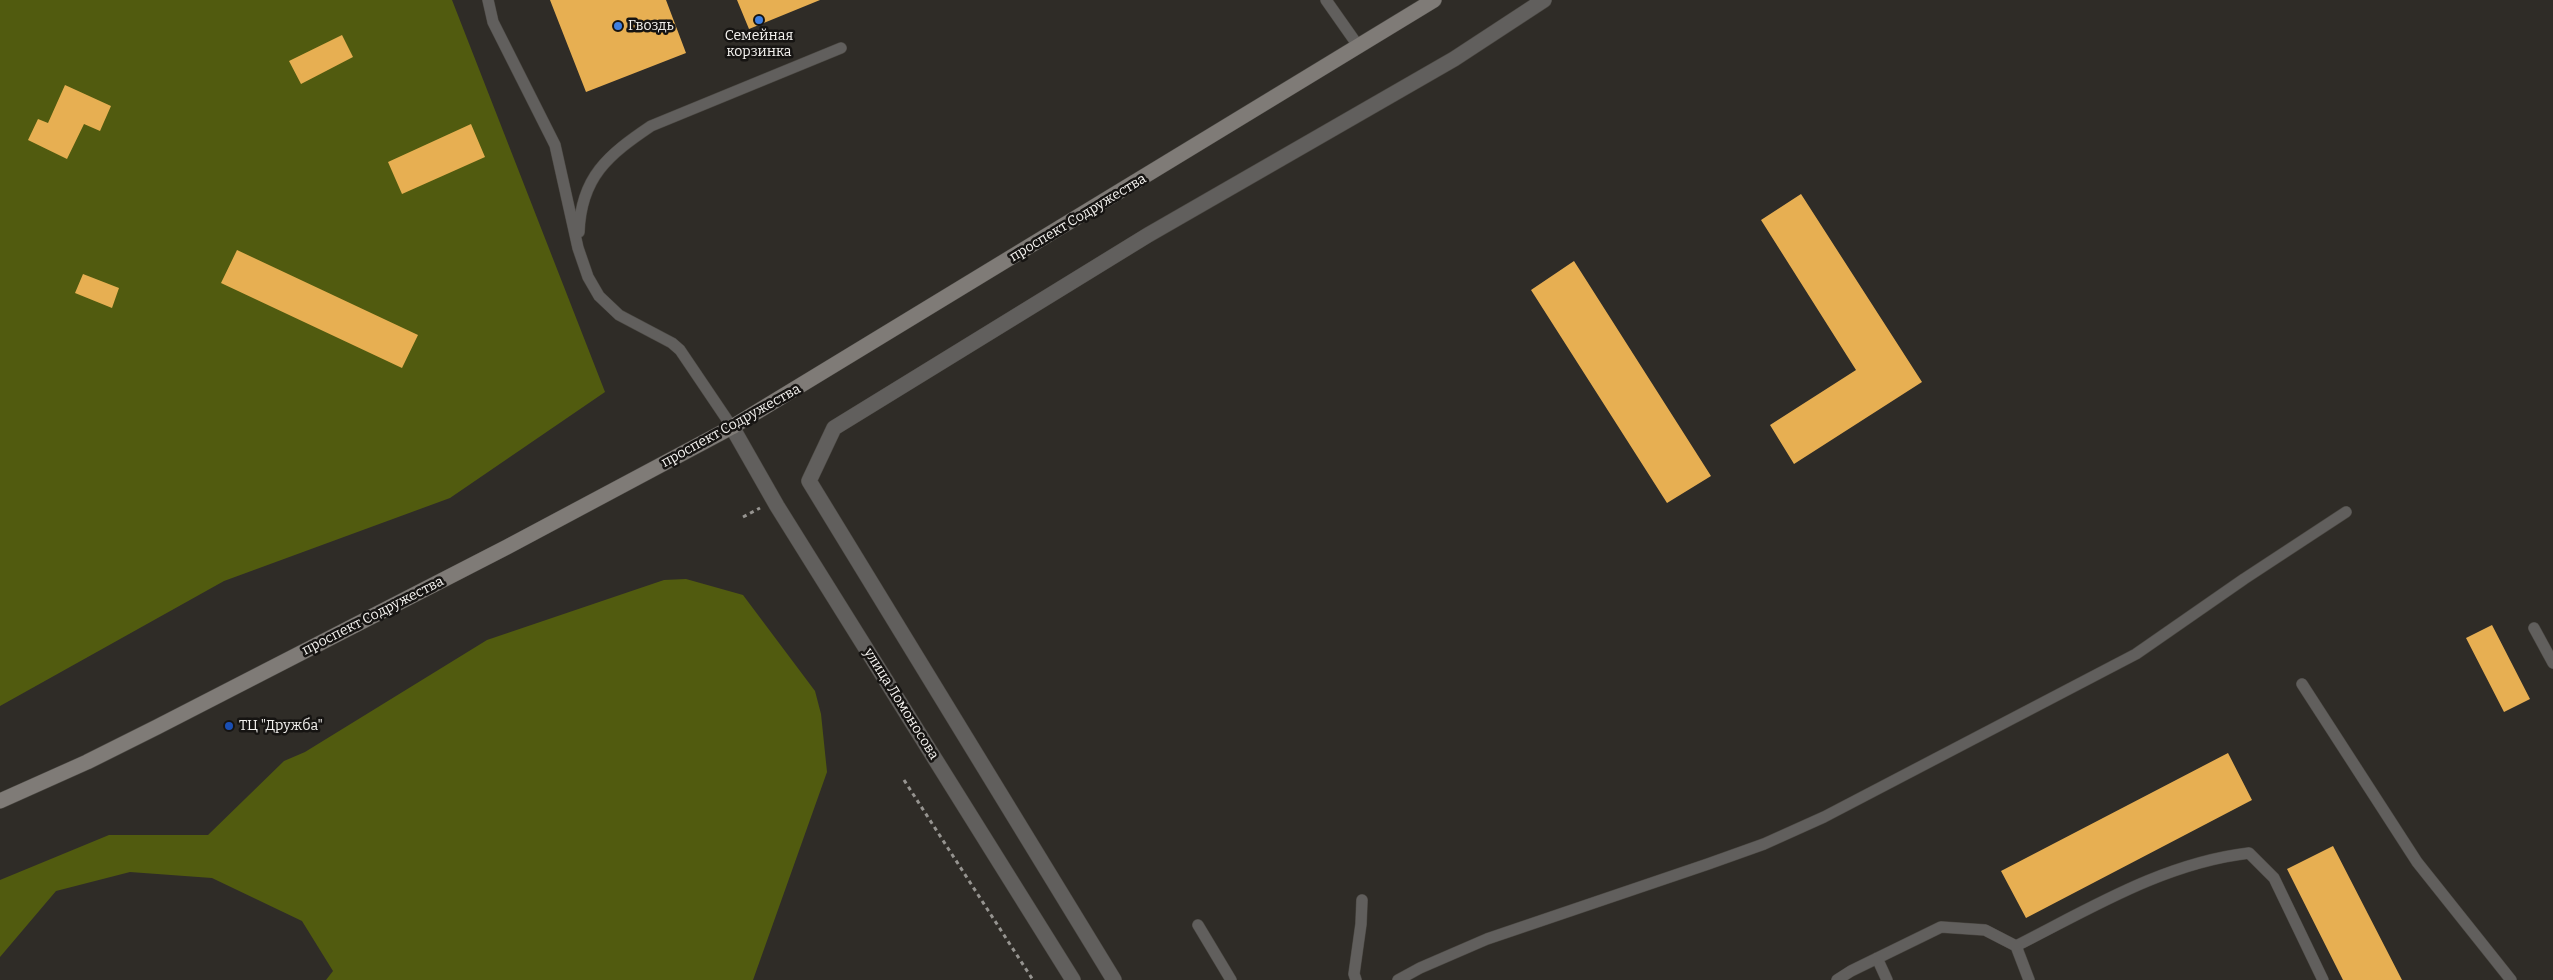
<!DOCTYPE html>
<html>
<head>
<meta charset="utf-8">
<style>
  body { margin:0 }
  canvas { display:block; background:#2f2c27 }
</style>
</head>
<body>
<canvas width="2553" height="980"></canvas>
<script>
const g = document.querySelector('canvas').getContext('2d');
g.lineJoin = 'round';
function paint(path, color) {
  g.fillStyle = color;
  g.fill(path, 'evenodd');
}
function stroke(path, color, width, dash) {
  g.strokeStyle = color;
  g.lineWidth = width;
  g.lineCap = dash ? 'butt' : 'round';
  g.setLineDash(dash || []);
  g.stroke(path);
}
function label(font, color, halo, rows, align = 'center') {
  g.font = font + ' Bitter,serif';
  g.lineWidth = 5;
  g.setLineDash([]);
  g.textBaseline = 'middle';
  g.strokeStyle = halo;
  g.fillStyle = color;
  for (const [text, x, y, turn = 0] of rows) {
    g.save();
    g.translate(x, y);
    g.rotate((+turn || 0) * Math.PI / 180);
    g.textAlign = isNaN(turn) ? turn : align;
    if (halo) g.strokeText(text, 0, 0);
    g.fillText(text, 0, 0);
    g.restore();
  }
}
paint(new Path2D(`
  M0 0H452L605 392 450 498 224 581 0 706Z
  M686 579 743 595 815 691 821 714 827 772 753 980H326L333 971 302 921 212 878 130 872 56 891 0 957V880L109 835H208L284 761 305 752 487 640 664 580Z`), '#515b0f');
paint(new Path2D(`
  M550 0H666L686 53 586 92Z
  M737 0H820L749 29Z
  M342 35 353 57 301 84 289 61Z
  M65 85 111 106 100 131 84 124 67 159 28 140 38 119 48 123Z
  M471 124 485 157 402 194 388 162Z
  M1801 194 1922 382 1794 464 1770 425 1856 370 1761 220Z
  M237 250 418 335 402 368 221 283Z
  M1574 261 1711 476 1667 503 1531 290Z
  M83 274 119 288 112 308 75 293Z
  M2492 625 2530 699 2504 712 2466 638Z
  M2228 753 2252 800 2026 918 2001 871Z
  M2333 846 2402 980H2343L2287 869Z`), '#e7af52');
const service = new Path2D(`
  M488 0 493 22 555 145 578 248 588 277 599 296 619 315 672 343 680 350 732 427
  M1326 0 1359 47
  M579 232C581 177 608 155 651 126L841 48
  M2534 628 2553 663
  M2302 684 2417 862 2511 980
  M1198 925 1231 980
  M2016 946C2091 908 2164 863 2249 853L2274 878 2323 980
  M1877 958 1887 980
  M1356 980 1354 974 1361 924 1362 900
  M1398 980 1420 968 1487 939 1708 864 1764 844 1824 817 2136 654 2244 579 2346 512
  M1837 980 1851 971 1941 927 1985 930 2016 946 2029 980`);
const pedestrian = new Path2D(`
  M1114 980 809 481 834 428 1148 235 1454 59 1544 0`);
const tertiary = new Path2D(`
  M732 427 777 506 1073 980`);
const secondary = new Path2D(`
  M0 801 87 762 157 727 507 547 732 427 1434 0`);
stroke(service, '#4b4843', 12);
stroke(pedestrian, '#4b4843', 16);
stroke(tertiary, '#4b4843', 16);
stroke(secondary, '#4b4843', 16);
stroke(new Path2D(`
  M743 517 760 508
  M904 780 1033 980`), '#969490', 3, [4, 4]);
stroke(service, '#615f5d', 11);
stroke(pedestrian, '#615f5d', 15);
stroke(tertiary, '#615f5d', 15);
stroke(secondary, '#7f7b77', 15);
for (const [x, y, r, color] of [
  [759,20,5,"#3f7fe0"],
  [618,26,5,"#3f7fe0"],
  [229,726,5,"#1a4fb4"]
]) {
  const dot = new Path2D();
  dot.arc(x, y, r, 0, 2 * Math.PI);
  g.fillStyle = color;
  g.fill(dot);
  stroke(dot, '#161412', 2);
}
label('14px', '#f5f3f0', '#161412', [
  ["Гвоздь",628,26],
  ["Семейная",759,36,"center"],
  ["корзинка",759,52,"center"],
  ["ТЦ \"Дружба\"",239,726]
], 'left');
label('14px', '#f5f3f0', '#161412', [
  ["проспект Содружества",1078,218,-31],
  ["проспект Содружества",731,426,-29],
  ["проспект Содружества",373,616,-27],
  ["улица Ломоносова",901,704,58]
]);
</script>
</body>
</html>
